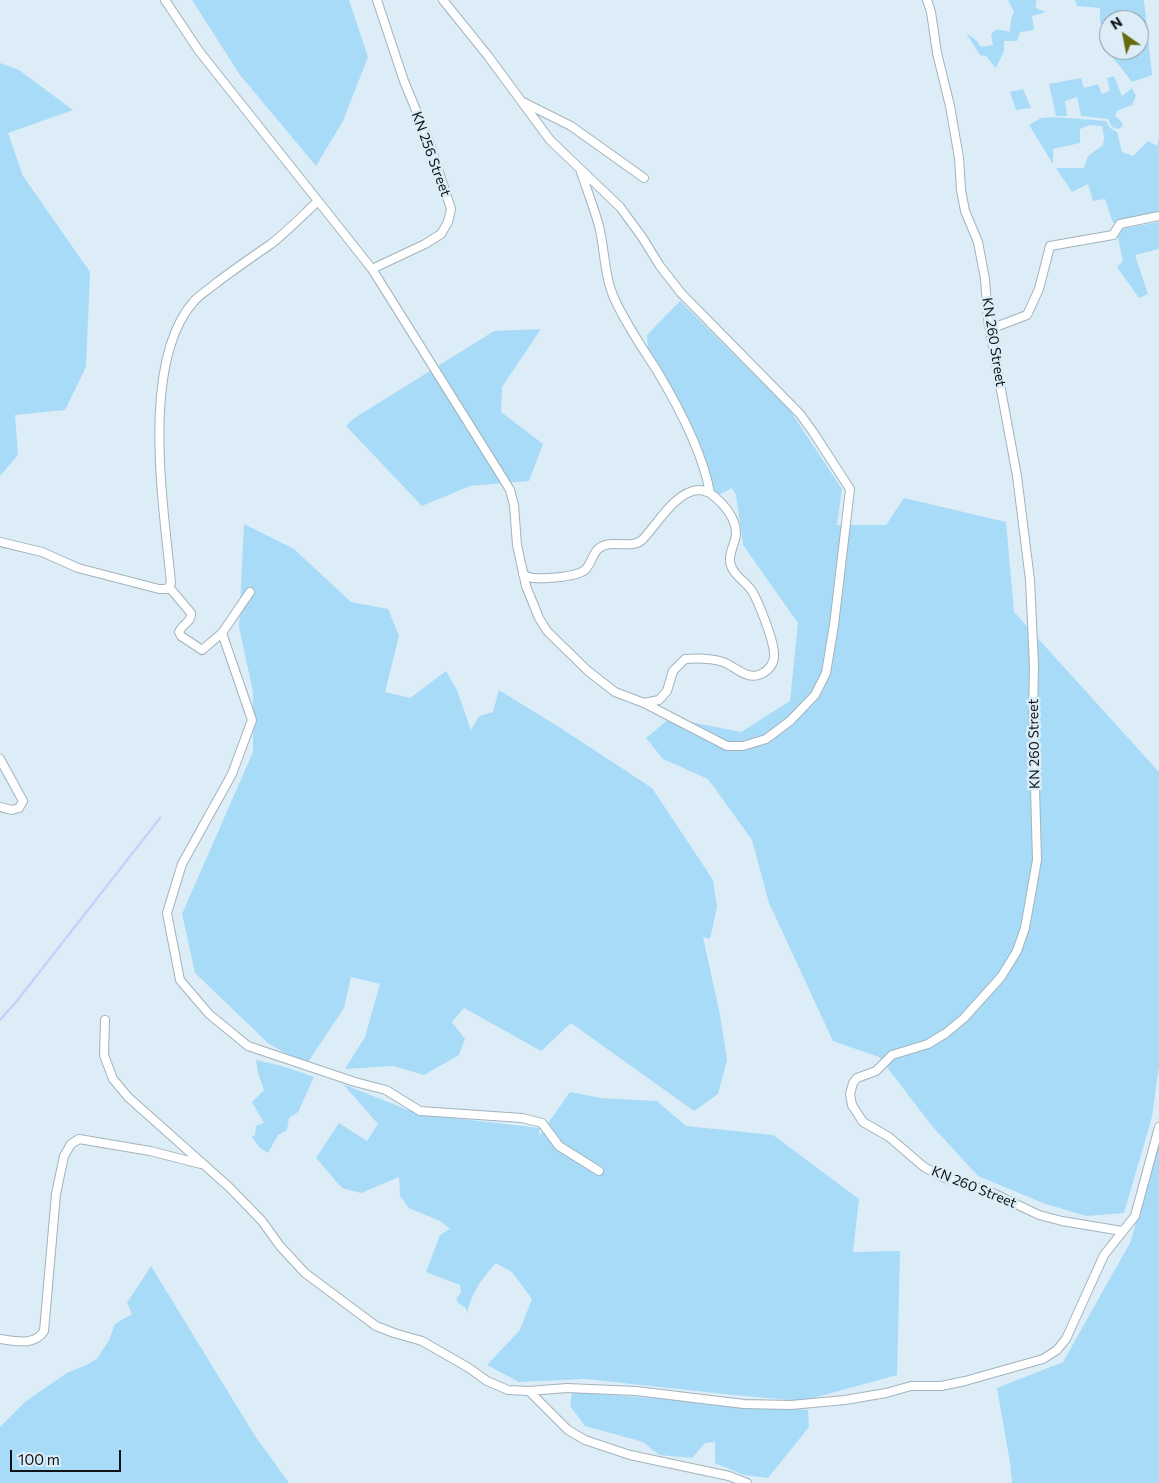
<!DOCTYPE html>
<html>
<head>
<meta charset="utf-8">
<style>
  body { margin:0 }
  #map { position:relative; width:1159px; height:1483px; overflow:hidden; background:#dcedf7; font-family:Commissioner,sans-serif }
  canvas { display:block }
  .north { position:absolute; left:1099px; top:10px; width:50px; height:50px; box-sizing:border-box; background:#dcedf7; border:1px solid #8a969d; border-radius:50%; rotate:327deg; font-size:14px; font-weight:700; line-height:20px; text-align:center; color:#0e1417 }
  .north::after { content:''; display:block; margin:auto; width:18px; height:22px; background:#676b0d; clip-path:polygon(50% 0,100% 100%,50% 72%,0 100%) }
  .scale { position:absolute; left:10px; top:1450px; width:111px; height:22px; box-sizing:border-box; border:2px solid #0e1417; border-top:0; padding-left:6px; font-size:15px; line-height:18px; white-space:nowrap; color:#0e1417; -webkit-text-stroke:4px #dcedf7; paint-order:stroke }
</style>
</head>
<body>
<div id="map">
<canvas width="1159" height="1483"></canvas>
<div class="north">N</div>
<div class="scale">100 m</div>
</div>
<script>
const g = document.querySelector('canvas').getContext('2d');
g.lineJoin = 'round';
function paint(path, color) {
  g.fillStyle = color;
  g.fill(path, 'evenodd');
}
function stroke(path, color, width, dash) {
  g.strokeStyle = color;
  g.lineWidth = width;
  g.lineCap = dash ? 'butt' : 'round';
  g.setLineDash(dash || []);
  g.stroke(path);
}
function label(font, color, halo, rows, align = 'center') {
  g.font = font + ' Commissioner,sans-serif';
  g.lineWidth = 5;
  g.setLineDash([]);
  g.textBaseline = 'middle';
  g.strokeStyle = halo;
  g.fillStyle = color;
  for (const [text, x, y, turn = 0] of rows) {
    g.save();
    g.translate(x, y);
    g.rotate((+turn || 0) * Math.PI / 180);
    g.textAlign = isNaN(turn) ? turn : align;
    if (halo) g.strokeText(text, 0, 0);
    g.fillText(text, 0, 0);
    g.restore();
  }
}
paint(new Path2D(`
  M192 0H349L368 57 343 121 316 166 240 75Z
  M1008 0H1039L1036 1V8L1046 12 1032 16 1034 30 1020 32 1017 41H1004V51L996 68 986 56 980 55 966 33 977 41 981 47 993 45 991 34 997 29 1010 32 1011 19 1014 12Z
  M1075 0H1144L1152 75 1132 82 1113 58 1112 50H1139V20H1109V35L1100 22V8L1077 6Z
  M0 63 19 70 73 110 8 133 23 176 90 272 86 367 65 410 15 415 18 455 0 476Z
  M1114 76 1122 96 1132 88 1136 96 1132 105 1117 111 1115 116 1121 121 1123 126 1118 129 1112 127 1108 119 1081 116 1077 97 1065 101 1067 116H1056L1049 84 1081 78 1084 88 1098 84 1102 94 1110 91 1107 78Z
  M1023 89 1031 108 1016 110 1010 92Z
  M1054 117 1106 121 1110 128 1117 132 1122 152 1133 156 1148 141 1157 146 1159 138V211L1113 223 1105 199 1093 201 1088 184 1072 192 1056 168H1084L1088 156 1103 145 1104 137 1102 126 1090 125 1080 129V143L1053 149V164L1029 125 1041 118Z
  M1159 222V249L1135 255 1148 294 1139 298 1117 267 1123 261 1118 238 1121 229Z
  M680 301 789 409 842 489 837 525H886L904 498 1006 522 1014 612 1159 772V1066L1152 1117 1124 1213 1086 1216 1043 1203 978 1176 932 1126 879 1057 833 1041 769 903 752 840 708 779 663 759 646 738 670 718 741 732 790 701 798 623 743 545 736 495 732 488 714 497 706 461 648 349 647 335Z
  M541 329 502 387 501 412 543 444 529 481 470 486 422 506 346 426 353 419 494 331Z
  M244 524 294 549 351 602 388 609 399 636 385 692 410 698 446 671 457 690 471 730 479 716 493 712 499 690 559 727 652 788 713 880 717 907 710 939 703 937 720 1015 727 1060 718 1094 694 1111 571 1023 541 1051 464 1008 452 1022 465 1039 459 1055 424 1075 393 1066 345 1069 365 1037 380 984 351 977 344 1008 306 1065 268 1043 195 973 182 914 253 752V692L239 627Z
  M256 1060 282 1066 314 1077 298 1112 289 1118 287 1130 278 1135 268 1153 260 1148 252 1137 255 1135 256 1126 264 1123 252 1102 264 1090 258 1073Z
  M343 1084 418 1114 540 1128 539 1136 570 1092 601 1098 657 1101 686 1126 773 1135 859 1199 853 1252 900 1251 897 1375 802 1401 734 1395 585 1379 519 1382 487 1365 520 1330 532 1299 512 1272 496 1263C482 1278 472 1292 467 1313L466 1308 459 1304 456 1298C461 1294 462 1292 460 1285L426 1272 440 1235 450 1229 440 1221 409 1208 400 1196 399 1177 361 1193 342 1188 316 1158 339 1123 367 1141 378 1124Z
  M1159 1136V1483H1012L1010 1463 997 1388 1063 1362 1131 1241Z
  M151 1266 255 1436 289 1483H0V1427L26 1401 67 1373 86 1365 97 1359 109 1340 115 1324 132 1314 127 1303Z
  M572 1392 808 1410 809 1427 768 1478 744 1475 715 1463V1442L705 1443 692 1458 659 1455 643 1442 585 1426 570 1406Z`), '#a8dbf8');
stroke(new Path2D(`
  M0 1020 16 1002 160 818`), '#cbcefa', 2.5);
const minor = new Path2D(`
  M165 0 199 51 372 269 504 480 510 490 514 505 517 545 526 586 539 618 547 631 588 671 615 692 644 703 727 746H743L766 739 790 721 815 695 826 673 834 625 850 489 813 432 800 414 681 293 660 266 642 237 620 207 550 140 488 56 443 0
  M927 0 931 12 937 53 950 106 959 158 961 190 965 211 978 242 985 279 988 320 1017 476 1030 580 1034 665 1033 716 1037 860 1025 928 1017 951 1001 977 964 1018 946 1033 928 1044 892 1055 876 1071 857 1078 853 1083 850 1094 852 1105 863 1122 889 1137 924 1167 942 1177 991 1192 1039 1215 1062 1221 1122 1231
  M521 101 571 126 644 178
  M581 172C587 190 594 208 599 226 605 250 604 277 615 300 626 324 641 346 656 369 677 404 703 453 710 493 723 503 736 517 736 534 735 545 726 557 732 568 736 577 747 583 752 591 759 603 775 643 774 656 774 664 768 671 761 674 747 681 735 666 723 662 710 658 698 658 685 659L673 671 667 691 659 700 644 703
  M372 269 425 244 441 234 448 222 451 209 430 144 404 81 377 0
  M990 329 1027 315 1039 289 1050 246 1113 235 1120 224 1159 216
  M0 542 42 552 78 568 159 589H167L171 583C164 507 139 361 195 300 201 294 209 289 215 284 233 270 252 257 271 244 288 231 303 215 318 201
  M523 574C526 576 530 578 534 578 544 579 579 577 586 569 591 563 593 554 598 549 611 538 631 550 642 540 657 525 675 491 699 490 703 490 707 492 710 493
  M169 587 191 613C192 622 182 624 179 632L181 636 202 650 222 633
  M250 592 222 633 252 720 232 774 182 864 167 913 180 980 209 1014 248 1046 355 1082 386 1090 420 1111 522 1118 542 1123 559 1146 599 1171
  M0 759 23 801 19 808 12 810 0 807
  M105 1020 104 1055 113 1079 128 1097 229 1187 262 1221 280 1246 305 1273 376 1326 394 1333 422 1341 469 1368 487 1381 508 1390 529 1391 567 1388 636 1391 744 1404 791 1405 845 1400 886 1393 911 1386H941L965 1381 1043 1359 1057 1350 1066 1339 1104 1255 1135 1216 1159 1127
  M0 1339C15 1341 35 1346 44 1331L56 1194 64 1156 71 1144 79 1139 150 1151 201 1164
  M529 1391 568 1430 585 1440 630 1455 729 1476 747 1483`);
stroke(minor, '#a2b3bc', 10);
stroke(minor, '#fff', 8);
label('14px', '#0e1417', '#dcedf7', [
  ["KN 256 Street",431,154,70],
  ["KN 260 Street",994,342,81],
  ["KN 260 Street",1034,744,-91],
  ["KN 260 Street",974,1187,22]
]);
</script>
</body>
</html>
